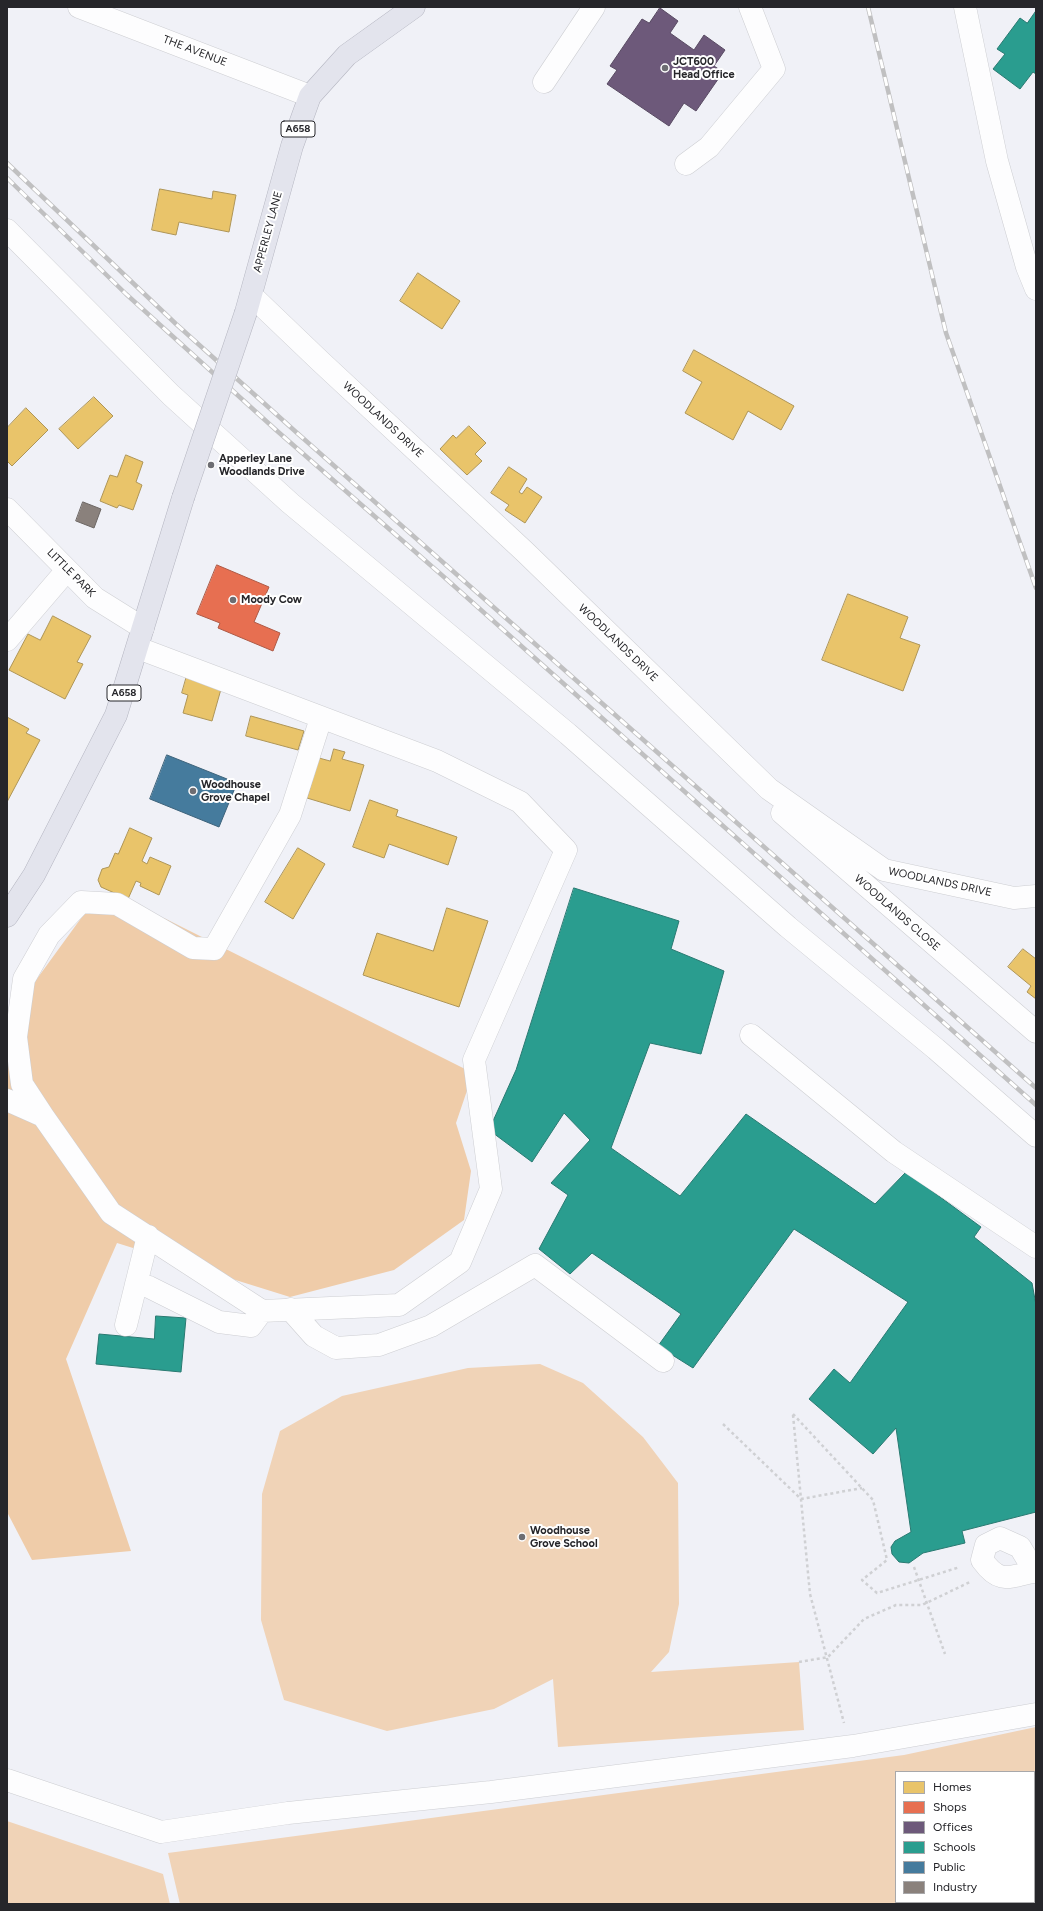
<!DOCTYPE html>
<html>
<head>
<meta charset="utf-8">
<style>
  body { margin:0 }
  #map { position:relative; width:1043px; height:1911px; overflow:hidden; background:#f0f1f7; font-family:Figtree,sans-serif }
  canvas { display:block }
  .frame { position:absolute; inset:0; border:8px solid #26262a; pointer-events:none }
  .legend { position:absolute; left:895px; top:1771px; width:140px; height:132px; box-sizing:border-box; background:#fff; border:1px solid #a8a8aa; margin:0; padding:5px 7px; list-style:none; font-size:12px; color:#26262a }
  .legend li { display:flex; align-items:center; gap:8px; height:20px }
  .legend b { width:20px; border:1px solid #a8a8aa }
</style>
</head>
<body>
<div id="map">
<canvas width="1043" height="1911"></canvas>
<div class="frame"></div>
<ul class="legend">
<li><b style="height:11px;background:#e9c46a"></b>Homes</li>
<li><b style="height:11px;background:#e76f51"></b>Shops</li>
<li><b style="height:11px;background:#6d597a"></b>Offices</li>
<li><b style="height:11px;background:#2a9d8f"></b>Schools</li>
<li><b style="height:11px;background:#457b9d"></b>Public</li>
<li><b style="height:11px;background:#8a817c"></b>Industry</li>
</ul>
</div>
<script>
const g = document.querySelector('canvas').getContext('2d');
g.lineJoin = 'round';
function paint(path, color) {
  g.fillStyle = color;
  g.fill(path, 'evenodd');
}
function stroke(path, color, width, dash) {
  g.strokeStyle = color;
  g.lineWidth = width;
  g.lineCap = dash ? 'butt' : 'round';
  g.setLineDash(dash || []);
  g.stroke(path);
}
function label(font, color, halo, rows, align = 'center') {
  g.font = font + ' Figtree,sans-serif';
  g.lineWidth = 4;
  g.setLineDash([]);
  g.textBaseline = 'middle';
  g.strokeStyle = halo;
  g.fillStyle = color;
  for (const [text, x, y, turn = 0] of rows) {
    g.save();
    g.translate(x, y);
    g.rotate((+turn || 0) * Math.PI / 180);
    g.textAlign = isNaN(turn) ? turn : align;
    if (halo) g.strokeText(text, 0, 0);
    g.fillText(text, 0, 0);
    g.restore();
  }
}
paint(new Path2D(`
  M540 1364 583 1383 643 1437 678 1483 679 1604 669 1652 651 1672 799 1662 804 1730 558 1747 553 1679 494 1709 387 1731 284 1700 261 1620 262 1494 280 1431 342 1396 468 1368Z
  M1036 1727V1904H180L168 1853 904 1755ZM896 1772H1034V1902H896Z
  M7 1821 163 1874 170 1904H7Z`), '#f0d3b7');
paint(new Path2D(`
  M87 910 164 918 473 1073 456 1123 471 1171 464 1220 394 1270 290 1297 117 1243 66 1359 131 1551 32 1560 7 1512V1020Z`), '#efcca9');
const homes = new Path2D(`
  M160 189 212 199 213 191 236 195 229 232 179 222 176 235 152 230Z
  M418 273 460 301 442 329 400 301Z
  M694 350 794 406 781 430 748 411 733 440 685 413 702 382 683 371Z
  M94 397 113 416 78 449 59 429Z
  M26 408 48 430 12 466 7 461V428Z
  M469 426 486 443 475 454 482 461 467 475 440 449 453 435 456 438Z
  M126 455 143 462 136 482 142 485 133 510 119 505 117 508 100 501 110 475 117 477Z
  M509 467 527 479 519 492 522 494 527 487 542 497 525 523 505 510 509 505 491 493Z
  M848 594 908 617 900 638 920 645 903 691 822 660Z
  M53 616 91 636 77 662 83 664 65 699 9 670 28 634 40 640Z
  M188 672 223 682 212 721 183 713 188 695 182 693Z
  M251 716 304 731 298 750 246 736Z
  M7 717 29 729 26 733 40 740 7 802Z
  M334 749 345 752 342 759 364 765 350 811 307 798 319 758 330 761Z
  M370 800 398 810 396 816 457 837 448 865 389 844 384 858 353 847Z
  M130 828 152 838 142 861 147 864 150 857 171 866 159 895 140 886 141 883 136 881 128 899 101 887 98 880 102 869 109 867 115 853 118 854Z
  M298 848 325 864 293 919 265 902Z
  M447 908 488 921 459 1007 363 975 377 933 433 951Z
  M1023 949 1036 959V999L1027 992 1031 986 1008 967Z`);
paint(homes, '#e9c46a');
stroke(homes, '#ae9557', 1);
const shops = new Path2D(`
  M217 565 269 587 254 622 280 633 273 651 218 628 220 623 197 614Z`);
paint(shops, '#e76f51');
stroke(shops, '#ad5945', 1);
const offices = new Path2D(`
  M660 8 678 21 670 33 694 50 704 35 725 50 714 66 723 72 696 111 684 103 669 126 607 84 617 70 610 66 642 19 649 23Z`);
paint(offices, '#6d597a');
stroke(offices, '#584a62', 1);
const schools = new Path2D(`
  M1036 11V74L1033 72 1020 89 993 69 1005 54 997 49 1020 18 1027 23Z
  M574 888 679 921 671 949 724 971 701 1054 650 1043 611 1148 680 1196 746 1114 875 1204 906 1172 981 1227 974 1237 1032 1283 1036 1305V1512L962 1531 965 1543 923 1553 909 1563 899 1562 892 1554 891 1547 895 1541 911 1532 896 1428 873 1454 809 1399 834 1369 850 1383 908 1302 794 1229 693 1368 658 1346 681 1314 592 1253 570 1274 539 1249 568 1195 551 1183 590 1140 564 1113 532 1162 489 1130 516 1070Z
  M156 1316 186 1318 181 1372 96 1364 99 1334 154 1339Z`);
paint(schools, '#2a9d8f');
stroke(schools, '#297971', 1);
const public = new Path2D(`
  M167 755 237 783 219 827 150 799Z`);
paint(public, '#457b9d');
stroke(public, '#3c627a', 1);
const industry = new Path2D(`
  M83 502 101 509 94 528 76 521Z`);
paint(industry, '#8a817c');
stroke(industry, '#6c6663', 1);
const minor = new Path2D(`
  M79 7 310 96
  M965 7 997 161 1027 267 1036 289
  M544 82 594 7
  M686 164 709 147 774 69 750 7
  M7 230 171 395 290 503 568 734 788 927 936 1049 1036 1136
  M251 295 320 361 525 552 769 789 884 870 1014 898 1036 896
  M7 509 95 598 143 628
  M7 640 67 570
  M782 813 1036 1032
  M751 1035 894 1152 1036 1247
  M7 1100 43 1116 111 1213 262 1311 399 1305 460 1262 491 1189 474 1060 566 850 520 802 437 761 138 648
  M43 1116 22 1084 16 1037 24 979 49 935 81 902 117 904 193 948 214 949 290 815 321 718
  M136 1284 149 1287 219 1322 251 1326 262 1311
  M290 1309 314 1336 336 1348 379 1345 431 1326 535 1265 663 1361
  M126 1325 148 1236
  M1035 1572 1020 1547 1000 1538 986 1545 982 1560C1000 1585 1009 1577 1036 1571
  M7 1780 161 1832 288 1813 491 1792 853 1746 1036 1714`);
const highway = new Path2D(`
  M246 312 292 146 310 96 347 55 414 7
  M7 916 34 875 116 715 183 498`);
stroke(minor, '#cdced2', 23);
stroke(highway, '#b4b5c0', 23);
stroke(new Path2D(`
  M793 1414 873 1500 887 1560 862 1580 877 1593 960 1567
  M793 1415 810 1594 844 1723
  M723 1424 801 1499 862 1488
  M914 1567 945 1654
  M799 1662 828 1657 864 1619 896 1605H922L970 1582`), '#cfd0d3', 2.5, [3, 3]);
stroke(minor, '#fdfdfe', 22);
stroke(highway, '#e3e4ed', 22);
const rail = new Path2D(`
  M868 7 946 333 1036 588
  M7 163 176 324 296 432 1036 1088
  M7 178 126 294 276 430 444 577 1036 1105`);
stroke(rail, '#c0c0c1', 4.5);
stroke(rail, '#fff', 3, [9]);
const highwayBridge = new Path2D(`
  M183 498 246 312`);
stroke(highwayBridge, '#b4b5c0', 23, []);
stroke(highwayBridge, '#e3e4ed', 22);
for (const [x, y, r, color] of [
  [665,68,4,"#6d6d72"],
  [211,465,4,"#6d6d72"],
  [233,600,4,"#6d6d72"],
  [193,791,4,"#6d6d72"],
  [522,1537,4,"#6d6d72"]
]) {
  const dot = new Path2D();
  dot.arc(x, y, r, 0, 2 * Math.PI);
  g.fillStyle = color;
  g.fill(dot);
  stroke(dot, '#fff', 1.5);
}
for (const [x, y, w] of [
  [298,129,34],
  [124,693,34]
]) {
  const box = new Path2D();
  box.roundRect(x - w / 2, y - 8, w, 16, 3);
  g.fillStyle = '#fff';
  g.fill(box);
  stroke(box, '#26262a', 1);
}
label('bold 10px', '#26262a', null, [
  ["A658",298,129],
  ["A658",124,693]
]);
label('11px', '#26262a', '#fff', [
  ["THE AVENUE",195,51,21],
  ["APPERLEY LANE",268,232,-75],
  ["WOODLANDS DRIVE",383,420,43],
  ["LITTLE PARK",71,573,45],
  ["WOODLANDS DRIVE",618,643,44],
  ["WOODLANDS DRIVE",940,882,12],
  ["WOODLANDS CLOSE",897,913,41]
]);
label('bold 11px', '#26262a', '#fff', [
  ["JCT600",673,62],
  ["Head Office",673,75],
  ["Apperley Lane",219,459],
  ["Woodlands Drive",219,472],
  ["Moody Cow",241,600],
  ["Woodhouse",201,785],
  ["Grove Chapel",201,798],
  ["Woodhouse",530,1531],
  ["Grove School",530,1544]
], 'left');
</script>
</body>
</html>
